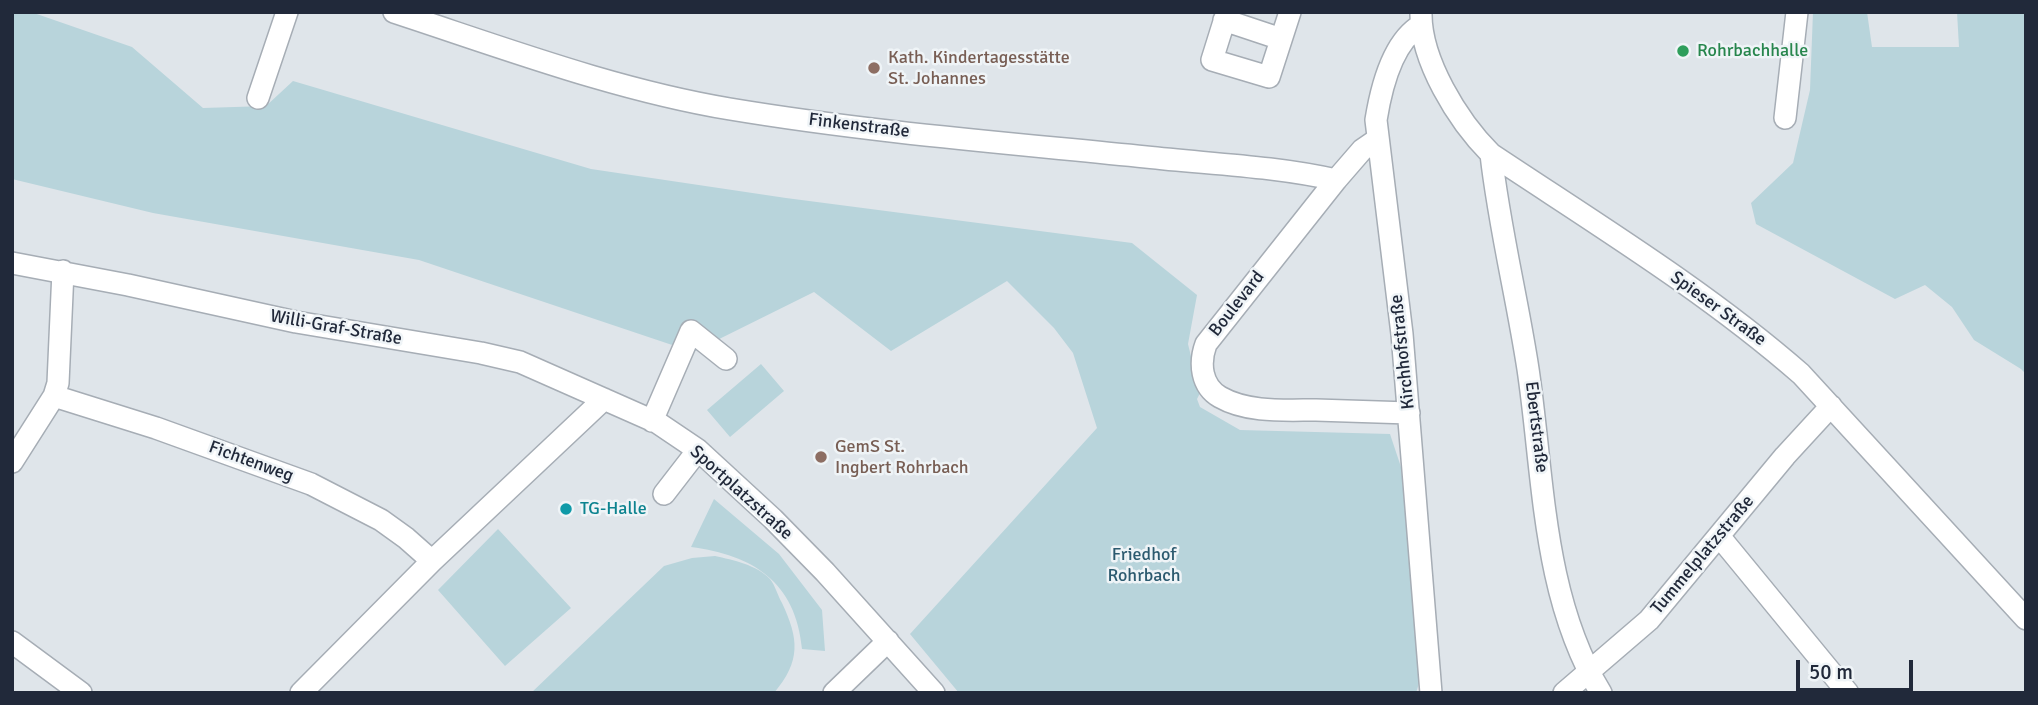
<!DOCTYPE html>
<html>
<head>
<meta charset="utf-8">
<style>
  body { margin:0 }
  #map { position:relative; width:2038px; height:705px; overflow:hidden; background:#dfe5ea; font-family:Signika,sans-serif }
  canvas { display:block }
  .frame { position:absolute; inset:0; border:14px solid #21293a; pointer-events:none }
  .scale { position:absolute; left:1796px; top:660px; width:117px; height:32px; box-sizing:border-box; border:4px solid #21293a; border-top:0; padding-left:9px; font-size:21px; line-height:24px; white-space:nowrap; color:#21293a; -webkit-text-stroke:5px #eff4f7; paint-order:stroke }
</style>
</head>
<body>
<div id="map">
<canvas width="2038" height="705"></canvas>
<div class="frame"></div>
<div class="scale">50 m</div>
</div>
<script>
const g = document.querySelector('canvas').getContext('2d');
g.lineJoin = 'round';
function paint(path, color) {
  g.fillStyle = color;
  g.fill(path, 'evenodd');
}
function stroke(path, color, width, dash) {
  g.strokeStyle = color;
  g.lineWidth = width;
  g.lineCap = dash ? 'butt' : 'round';
  g.setLineDash(dash || []);
  g.stroke(path);
}
function label(font, color, halo, rows, align = 'center') {
  g.font = font + ' Signika,sans-serif';
  g.lineWidth = 5;
  g.setLineDash([]);
  g.textBaseline = 'middle';
  g.strokeStyle = halo;
  g.fillStyle = color;
  for (const [text, x, y, turn = 0] of rows) {
    g.save();
    g.translate(x, y);
    g.rotate((+turn || 0) * Math.PI / 180);
    g.textAlign = isNaN(turn) ? turn : align;
    if (halo) g.strokeText(text, 0, 0);
    g.fillText(text, 0, 0);
    g.restore();
  }
}
paint(new Path2D(`
  M12 12H31L132 47 203 108 266 106 293 81 591 169 786 198 1132 243 1197 295 1188 344 1200 393 1197 399 1200 407 1240 430 1390 434 1401 467 1420 680 1416 693H959L910 634 1097 428 1073 353 1054 328 1007 281 891 351 814 292 693 352 419 260 153 213 12 179Z
  M1813 12H1867L1872 47H1959L1957 12H2026V374L2021 369 1974 340 1952 307 1925 285 1895 299 1756 224 1751 203 1793 163 1810 90Z
  M761 364 784 391 730 437 707 410Z
  M714 499 779 554 822 610 825 651 802 649C796 582 753 555 691 547Z
  M498 529 571 608 505 666 438 590Z
  M715 556C733 560 757 565 770 579 775 585 778 596 782 603 799 639 801 661 774 693H531L664 566 692 558Z`), '#b8d4db');
const minor = new Path2D(`
  M394 12C504 48 616 90 730 109 868 132 1008 143 1146 157 1209 164 1274 166 1336 180
  M1227 12 1212 60 1269 77 1290 12
  M1421 12C1420 60 1458 121 1491 154 1596 224 1706 291 1801 374L2026 619
  M1224 20 1281 39
  M1421 25C1392 42 1381 89 1376 120L1402 334 1431 693
  M258 98 287 12
  M1785 118 1797 12
  M1378 139 1362 150 1336 180 1206 344C1199 363 1201 386 1220 397 1248 413 1285 410 1316 410 1347 411 1378 412 1409 413
  M1491 154C1499 226 1517 297 1528 369 1544 477 1542 596 1601 693
  M12 263 128 285 296 322 481 353 520 362 658 423 698 450 773 519 825 572 934 693
  M54 396 156 428 311 484 381 520 406 538 432 561
  M652 421 691 331 726 359
  M12 462 54 396 58 383 63 271
  M664 494 698 450
  M1719 536 1848 693
  M12 642 81 693
  M301 693 432 561 604 399
  M834 693 888 641
  M1564 693 1649 620 1785 456 1831 406`);
stroke(minor, '#a6adb5', 24);
stroke(minor, '#fff', 21);
for (const [x, y, r, color] of [
  [1683,51,7,"#2e9e5b"],
  [874,68,7,"#8d6e63"],
  [821,457,7,"#8d6e63"],
  [566,509,7,"#0f9aa8"]
]) {
  const dot = new Path2D();
  dot.arc(x, y, r, 0, 2 * Math.PI);
  g.fillStyle = color;
  g.fill(dot);
  stroke(dot, '#eff4f7', 2.5);
}
label('18px', '#27864d', '#eff4f7', [
  ["Rohrbachhalle",1697,51]
], 'left');
label('18px', '#785e54', '#eff4f7', [
  ["Kath. Kindertagesstätte",888,58],
  ["St. Johannes",888,79],
  ["GemS St.",835,447],
  ["Ingbert Rohrbach",835,468]
], 'left');
label('18px', '#21293a', '#eff4f7', [
  ["Finkenstraße",859,126,7],
  ["Boulevard",1237,304,-52],
  ["Spieser Straße",1718,309,36],
  ["Willi-Graf-Straße",336,328,10],
  ["Kirchhofstraße",1403,352,-96],
  ["Ebertstraße",1536,427,83],
  ["Fichtenweg",251,462,20],
  ["Sportplatzstraße",741,493,42],
  ["Tummelplatzstraße",1703,555,-50]
]);
label('18px', '#0d838f', '#eff4f7', [
  ["TG-Halle",580,509]
], 'left');
label('18px', '#2c5a6f', '#eff4f7', [
  ["Friedhof",1144,555],
  ["Rohrbach",1144,576]
]);
</script>
</body>
</html>
